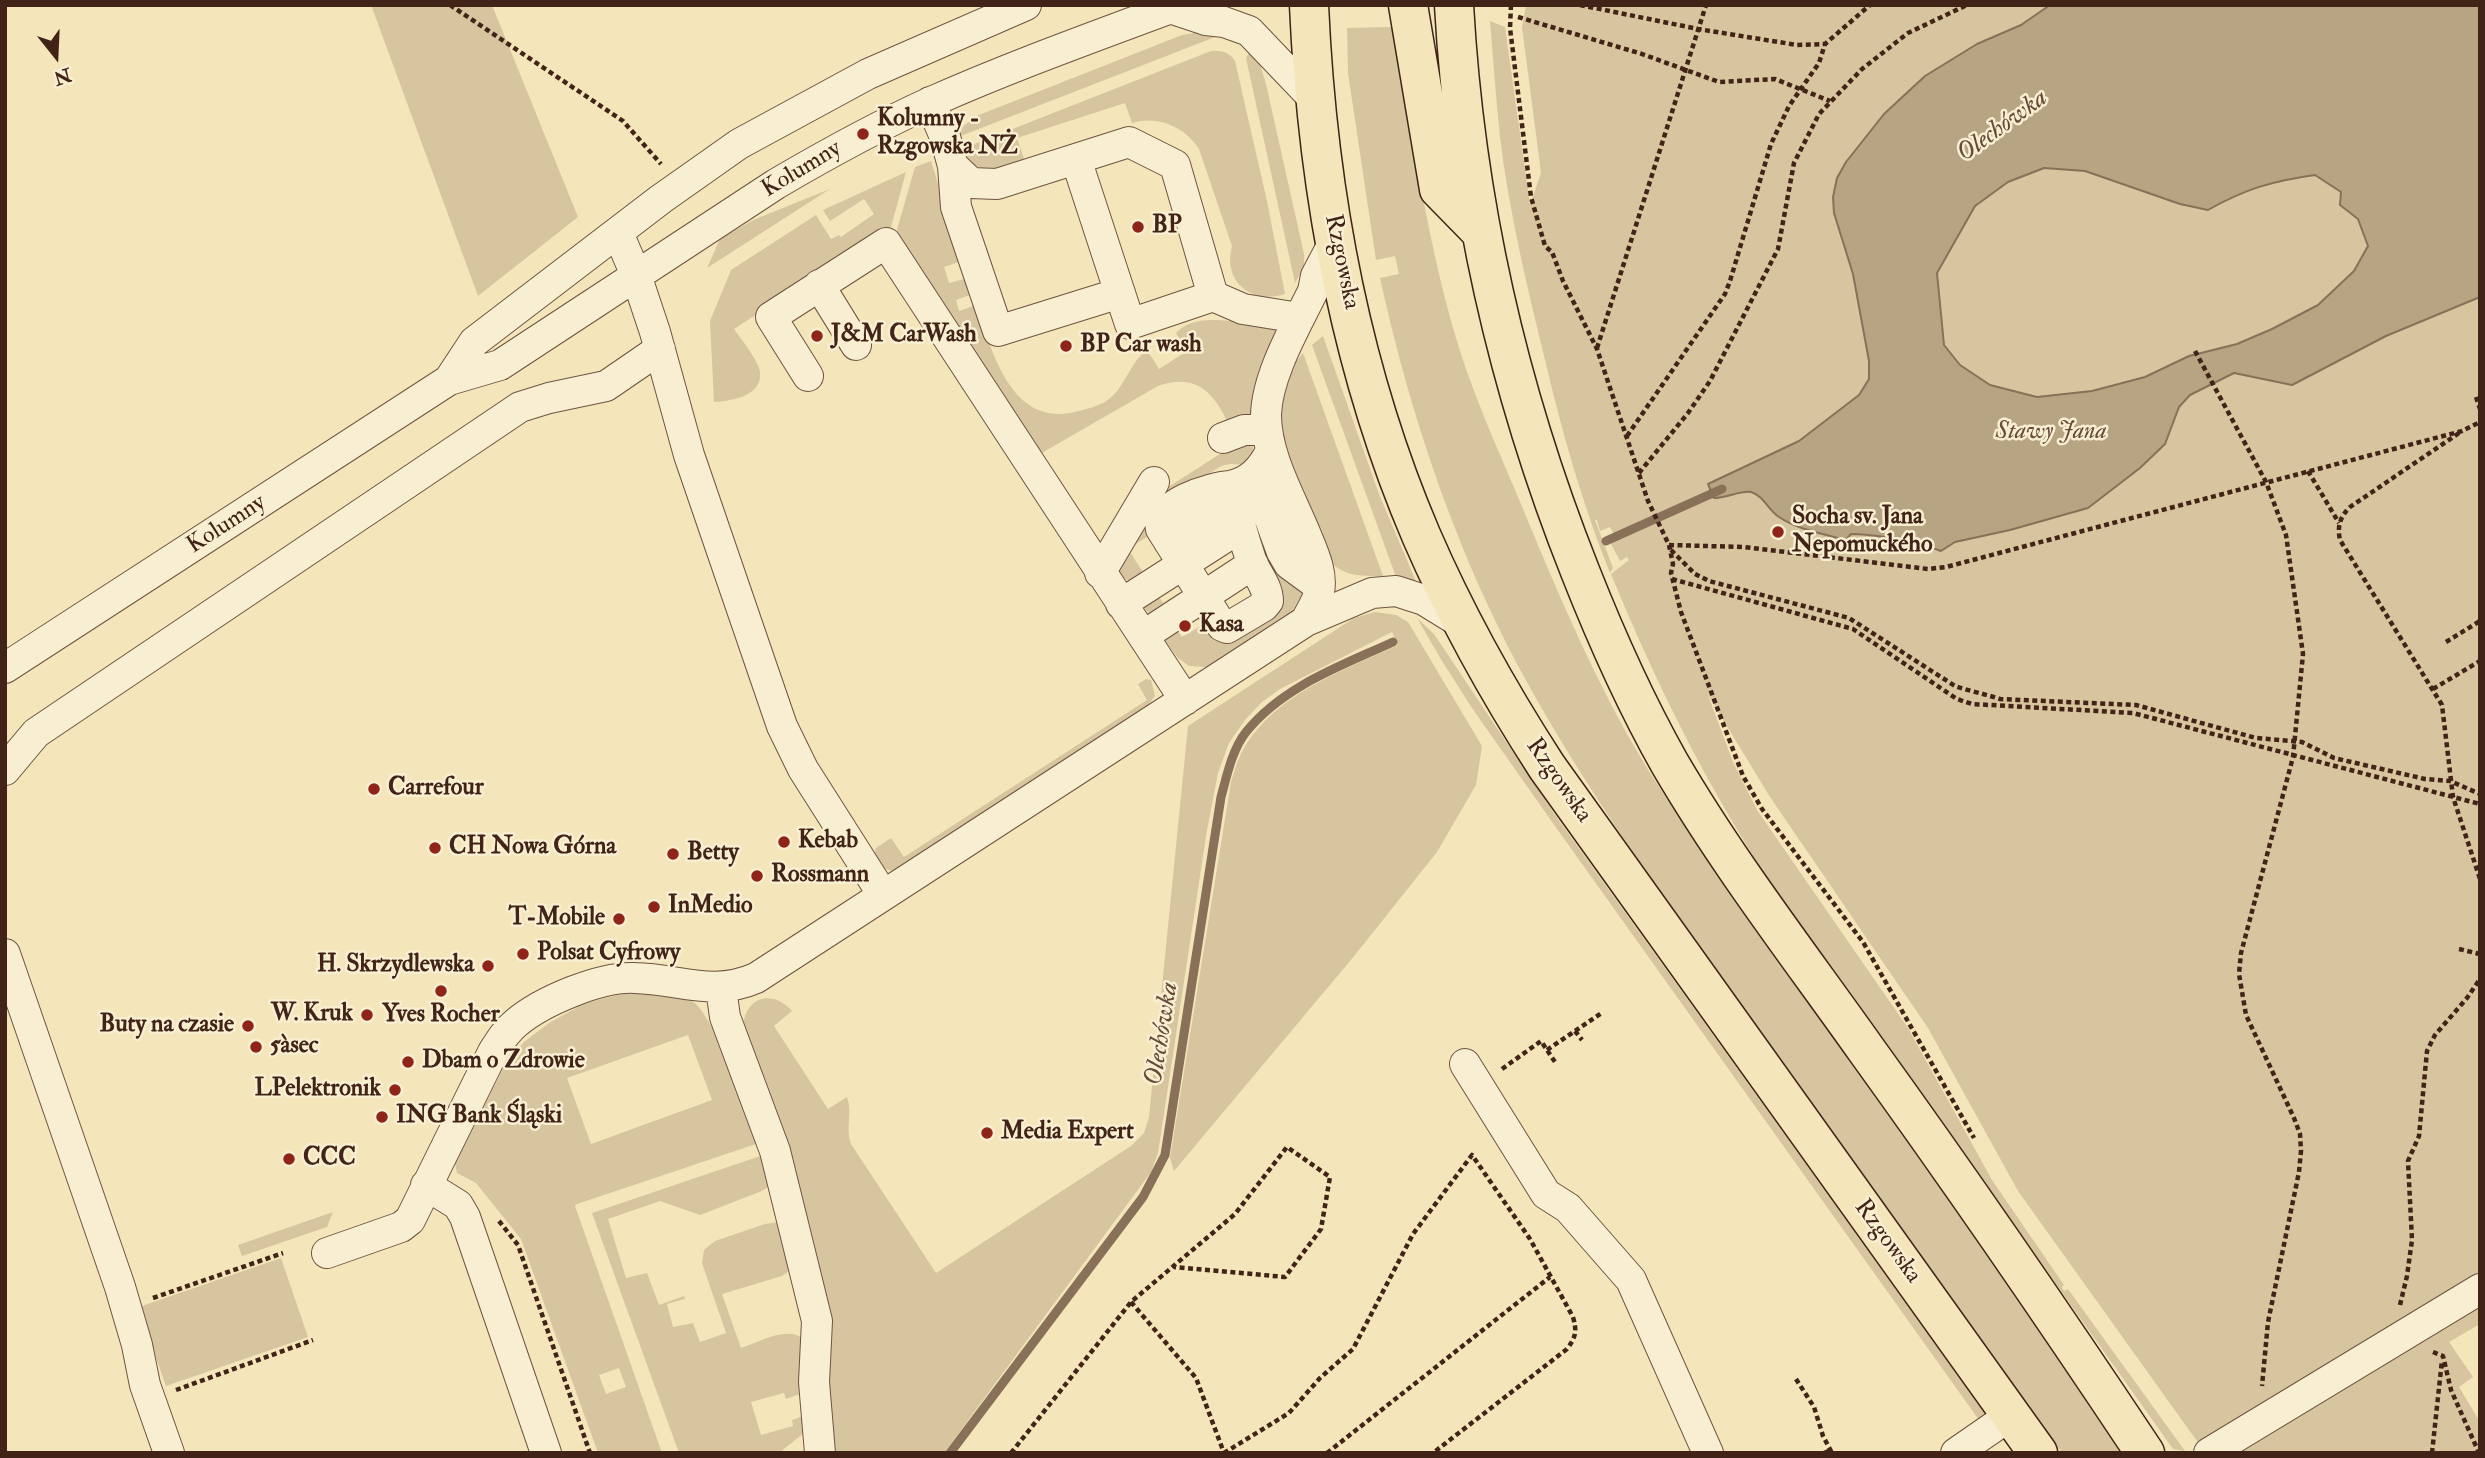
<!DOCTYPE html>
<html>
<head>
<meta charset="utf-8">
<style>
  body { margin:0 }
  #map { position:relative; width:2485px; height:1458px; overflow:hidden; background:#f4e6ba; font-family:"IM FELL Double Pica",serif }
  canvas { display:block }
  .frame { position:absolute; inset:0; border:7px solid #412417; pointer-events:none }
  .north { position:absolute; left:21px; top:21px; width:70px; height:70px; -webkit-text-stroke:5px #f8efd2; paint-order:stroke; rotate:162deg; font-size:19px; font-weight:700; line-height:28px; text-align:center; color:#412417 }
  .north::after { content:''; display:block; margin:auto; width:24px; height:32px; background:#412417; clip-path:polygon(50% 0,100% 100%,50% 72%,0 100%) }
</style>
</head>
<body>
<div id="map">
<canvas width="2485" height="1458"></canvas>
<div class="frame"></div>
<div class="north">N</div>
</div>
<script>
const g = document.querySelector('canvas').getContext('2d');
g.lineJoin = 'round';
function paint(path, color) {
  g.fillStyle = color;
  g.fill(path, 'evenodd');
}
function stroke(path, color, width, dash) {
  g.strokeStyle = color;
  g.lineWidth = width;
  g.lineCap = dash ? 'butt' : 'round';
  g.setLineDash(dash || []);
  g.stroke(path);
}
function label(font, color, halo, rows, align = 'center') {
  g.font = font + ' "IM FELL Double Pica",serif';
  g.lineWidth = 5;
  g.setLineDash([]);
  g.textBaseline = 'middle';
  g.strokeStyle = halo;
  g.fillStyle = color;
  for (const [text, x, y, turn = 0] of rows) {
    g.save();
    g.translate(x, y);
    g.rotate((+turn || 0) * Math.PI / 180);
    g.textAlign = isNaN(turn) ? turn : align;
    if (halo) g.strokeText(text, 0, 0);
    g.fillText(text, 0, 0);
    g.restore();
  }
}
paint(new Path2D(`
  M371 5H492L578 217 478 296Z
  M1526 5H2480V1324L2449 1342 2473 1377 2459 1387 2480 1422V1453H2215L2199 1444 2018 1191 1928 1028 1770 797 1708 695 1733 762 1757 810 1908 1028 1992 1180 2064 1285 2062 1287 2064 1291 2068 1289 2185 1451 2173 1449 1769 880C1705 783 1655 681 1611 574L1629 560 1627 557 1620 561 1611 544 1616 538 1610 527 1600 531 1597 520H1595L1613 568 1610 573C1582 503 1562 432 1545 360 1527 286 1509 212 1500 137 1496 98 1493 59 1490 21L1505 27 1530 205 1541 173 1522 27Z
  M1392 27C1412 130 1426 237 1456 338 1472 392 1496 445 1518 497 1551 577 1585 658 1627 734 1682 831 1752 918 1816 1009 1920 1155 2023 1302 2120 1453H2063L2032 1422C1928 1275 1823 1129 1721 980 1654 883 1585 787 1528 684 1458 558 1411 419 1380 278L1399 274 1395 256 1376 260 1348 73 1347 28Z
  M1206 31 1223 34 958 137 963 126 979 115 1182 35Z
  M1211 51C1220 50 1230 52 1235 61L1267 201 1285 294C1252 305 1222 282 1232 246L1199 149C1185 127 1158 115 1132 123L1125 103 1017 138 1024 159C995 169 979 178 959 150Z
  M1250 51 1260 64 1266 84 1304 254V268L1295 283 1246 58Z
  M931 161 962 261 944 267 949 283 968 278 973 294 956 300 959 311 976 305C993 354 1012 430 1079 411 1090 408 1100 406 1109 399 1124 388 1129 366 1144 352L1149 353 1159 369 1187 351 1176 333C1199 308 1249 327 1278 327L1254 418 1228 423C1213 391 1195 373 1158 386L1040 454 896 233 915 167Z
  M906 172 891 227 734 329C741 339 759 361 760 372 763 396 731 401 714 402L710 321 731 270 816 215 831 239 839 235 841 237 874 214 864 199 830 221 823 210Z
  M830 189 707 268 720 239 753 220Z
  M1323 336 1379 494 1417 584 1396 577 1312 345Z
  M1303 353 1383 576C1362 576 1346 577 1330 562L1288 458 1281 429V398L1294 364Z
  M1242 440 1254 442 1250 465 1230 464 1221 466 1159 506 1153 533 1128 549 1146 577 1135 582C1122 580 1118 575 1118 562L1162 491Z
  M1246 492 1309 594 1300 608 1210 666 1205 667 1189 666 1178 658 1166 642 1165 635 1173 624 1182 637 1204 624 1282 597 1281 586 1245 503Z
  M1154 589 1163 603 1179 593 1180 596 1150 615 1142 605Z
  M1375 612 1396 615 1408 622 1482 746 1476 785 1437 852 1355 955 1174 1171 1170 1158 1231 782C1234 773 1236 764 1240 756 1270 695 1341 672 1398 645L1392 632 1280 689 1262 702 1245 720 1229 743 1218 773 1207 830 1158 1153 1151 1172 944 1453H828L743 1026C746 996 773 989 792 1011L774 1026 828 1109 847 1097C853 1112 845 1129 851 1144L936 1273 1131 1146 1144 1133 1149 1117 1188 726 1354 618Z
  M1417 618 1434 634 1555 815 1991 1422 1984 1427 1550 819 1472 708 1442 661Z
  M1146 679 1151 680 1155 696 1145 709 892 871 880 867 873 857 876 848 891 838 904 857 1147 700 1138 684Z
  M622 994C640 994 676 992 692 1001 713 1013 750 1115 762 1142L577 1204 575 1206 662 1453H598L521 1239 476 1183 457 1173 455 1164 506 1063 524 1042 549 1023 585 1003ZM688 1035 712 1100 591 1144 567 1078ZM619 1368 626 1387 606 1394 599 1375Z
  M766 1154 769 1186 762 1191 700 1215 660 1201 608 1219 626 1278 647 1273 659 1305 684 1296 685 1299 667 1304 673 1327 693 1323 700 1342 726 1333 702 1263 704 1250 715 1241 765 1224 779 1222 792 1269 782 1276 722 1294 741 1348C762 1341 789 1324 807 1341L800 1394 786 1399 784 1393 751 1402 761 1435 793 1426 792 1420 803 1416 805 1432 779 1453H679L592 1213Z
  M333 1212 327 1227 242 1256 238 1245Z
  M281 1258 308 1337 166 1386 147 1332 142 1306Z`), '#d6c59e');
const water = new Path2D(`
  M2050 5H2480V297L2386 336 2292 385 2234 373 2190 395 2179 407 2165 444 2140 468 2088 508 2010 530 1955 542 1941 551C1912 540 1882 535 1851 534L1846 540C1824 534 1798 530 1779 517 1768 510 1764 496 1751 492 1742 490 1726 498 1714 498L1708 484 1799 441 1859 395 1869 379V361L1853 274 1834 213 1833 197 1837 178 1846 162 1884 114 1925 76 1977 44 2021 25ZM2044 168 2085 171 2180 204 2208 210C2245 189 2272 181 2315 175L2341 192 2340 205 2358 219 2368 246 2354 271 2318 305 2272 329 2237 344 2189 356 2145 377 2092 391 2037 397 1990 385 1960 365 1944 345 1937 273 1975 206 2008 182Z`);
paint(water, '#b7a483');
stroke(water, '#887158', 2);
stroke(new Path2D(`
  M1606 541 1722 489
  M950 1453 1143 1197 1165 1155 1221 797C1227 775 1232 750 1246 732 1283 686 1341 666 1393 642`), '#887158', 9);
const minor = new Path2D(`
  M1170 8 1206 20 1224 22 1249 31 1315 100
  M930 102 945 137 953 166 971 183 997 184 1129 142 1175 165 1213 296
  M1076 159 1130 324 1213 296 1243 309 1299 318
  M953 166 956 207 998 331 1120 293
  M618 233 636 275 655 332 689 455 782 726 803 769 883 895
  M819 285 856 345
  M808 376 771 317 886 243 1185 700
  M449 380 474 342 661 199 739 144 868 74 1026 5
  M1223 438 1244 430H1267
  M1261 467 1263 500 1282 552 1289 564 1319 586
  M1230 486C1211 487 1155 504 1161 529L1222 626 1227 628 1264 606 1268 601C1268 586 1256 574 1251 560 1243 536 1236 511 1230 486 1250 482 1263 468 1271 450
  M1169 542 1234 500
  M1100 573 1154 482
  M1121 604 1241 527
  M1306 621C1310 612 1318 601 1319 592 1323 573 1313 552 1306 535 1291 498 1266 456 1266 415 1267 375 1296 326 1313 291L1316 276 1335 240
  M1143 636 1253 564
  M5 668 449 380 500 365 776 184C827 154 878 126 931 102 1012 66 1096 36 1179 5
  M5 770 36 733 520 407 549 398 606 386 660 349
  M5 954 120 1287 137 1345 145 1385 169 1453
  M721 988 725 1017 775 1151 817 1321 814 1382 820 1453
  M1465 1064 1546 1194 1568 1208 1631 1280 1708 1453
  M426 1185 458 1205 465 1217 546 1453
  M327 1253 401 1227 410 1220 493 1052C500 1041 506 1031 516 1023 542 1001 601 976 635 978 679 979 713 997 756 978L1306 621 1372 593 1396 591 1424 600 1463 624
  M1956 1453 2011 1415
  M2209 1453 2480 1289`);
const major = new Path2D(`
  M1309 5C1317 185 1350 369 1421 535 1456 616 1499 693 1547 767L2038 1453
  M1408 5 1439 189 1480 231
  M1454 5C1465 200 1508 390 1580 571 1606 637 1635 702 1670 764 1728 863 1799 955 1865 1048 1961 1181 2054 1316 2145 1453`);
stroke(minor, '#6e5440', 32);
stroke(major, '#412417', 41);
stroke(new Path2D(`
  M450 5 623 121 661 164
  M1511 5 1510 28 1531 197 1545 246 1552 252 1563 281 1597 349 1648 501 1669 545 1673 564 1671 573 1681 612 1743 776 1762 809 1863 942 1974 1138
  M1580 5 1698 29 1797 45 1825 44
  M1518 17 1642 54 1719 82 1775 79 1830 101
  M1597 348 1706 5
  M2195 351 2266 482 2286 535 2303 654 2293 757 2241 953 2239 974 2246 1015 2294 1118 2300 1134 2301 1151 2299 1172 2268 1322 2262 1386
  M2476 397 2480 409
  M2459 433 2350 507C2340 517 2337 526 2340 540L2442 705 2453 797 2480 879
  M1627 436 1725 294 1730 281 1771 144 1789 106 1819 63 1825 44 1870 5
  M2308 471 2339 523
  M1639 473 1688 413 1710 381 1778 249 1794 163 1819 114 1862 69 1908 33 1967 5
  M1669 545 1744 547 1928 569 1946 567 2462 431 2480 422
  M1671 550 1695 574 1709 581 1849 618 1955 686C1969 691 1985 694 2000 699L2136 705 2256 738 2302 742 2334 758 2425 779 2450 781 2480 794
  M1672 579 1853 629 1957 699 1972 704 2133 713 2480 804
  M2446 642 2480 621
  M2433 689 2480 661
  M2459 949 2480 954
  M1575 1031 1582 1040
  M1547 1050 1603 1012
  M1502 1069 1541 1041 1555 1062
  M499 1221 518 1245 590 1453
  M153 1298 283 1253
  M1131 1302 1196 1378 1224 1453
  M2400 1305 2407 1276 2412 1240 2408 1161 2419 1136 2427 1051 2435 1035 2467 998 2480 979
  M2433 1352 2443 1356 2451 1390 2479 1453
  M1796 1379 1814 1407 1823 1436 1832 1453
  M176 1390 313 1340
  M1011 1453 1131 1302 1235 1214 1287 1147 1330 1177 1321 1229 1285 1277 1174 1267
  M1224 1453 1289 1413 1320 1378 1353 1349 1413 1234 1472 1155 1530 1239 1573 1317C1577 1331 1576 1337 1567 1349L1433 1453
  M1327 1453 1550 1277
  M1824 1453 1831 1450
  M2432 1453 2442 1360`), '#412417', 4.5, [5, 3.5]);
stroke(minor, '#f8efd2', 30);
stroke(major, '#f4e6ba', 38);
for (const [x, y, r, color] of [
  [863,134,7,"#8f2418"],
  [1138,227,7,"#8f2418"],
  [817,336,7,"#8f2418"],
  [1066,346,7,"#8f2418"],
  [1778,532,7,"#8f2418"],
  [1185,626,7,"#8f2418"],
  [374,789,7,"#8f2418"],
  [784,842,7,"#8f2418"],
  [435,848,7,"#8f2418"],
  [673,854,7,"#8f2418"],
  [757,876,7,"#8f2418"],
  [654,907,7,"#8f2418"],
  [619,919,7,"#8f2418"],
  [523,954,7,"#8f2418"],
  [488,966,7,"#8f2418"],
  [441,991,7,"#8f2418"],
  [367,1015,7,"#8f2418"],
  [248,1026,7,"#8f2418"],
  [256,1047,7,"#8f2418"],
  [408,1062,7,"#8f2418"],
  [395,1090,7,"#8f2418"],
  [382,1117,7,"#8f2418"],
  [987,1133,7,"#8f2418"],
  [289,1159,7,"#8f2418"]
]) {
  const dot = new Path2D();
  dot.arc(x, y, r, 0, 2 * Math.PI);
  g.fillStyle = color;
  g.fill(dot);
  stroke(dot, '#f8efd2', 2.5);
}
label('bold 24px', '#412417', '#f8efd2', [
  ["Kolumny -",877,120],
  ["Rzgowska NŻ",877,148],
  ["BP",1152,227],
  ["J&M CarWash",831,336],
  ["BP Car wash",1080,346],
  ["Socha sv. Jana",1792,518],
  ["Nepomuckého",1792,546],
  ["Kasa",1199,626],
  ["Carrefour",388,789],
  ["Kebab",798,842],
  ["CH Nowa Górna",449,848],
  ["Betty",687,854],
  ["Rossmann",771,876],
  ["InMedio",668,907],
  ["T-Mobile",605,919,"right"],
  ["Polsat Cyfrowy",537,954],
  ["H. Skrzydlewska",474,966,"right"],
  ["W. Kruk",353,1015,"right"],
  ["Yves Rocher",441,1016,"center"],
  ["Buty na czasie",234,1026,"right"],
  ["5àsec",270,1047],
  ["Dbam o Zdrowie",422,1062],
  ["LPelektronik",381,1090,"right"],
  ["ING Bank Śląski",396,1117],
  ["Media Expert",1001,1133],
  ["CCC",303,1159]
], 'left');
label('24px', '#412417', '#f8efd2', [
  ["Kolumny",802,170,-31],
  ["Rzgowska",1341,262,78],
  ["Kolumny",227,525,-33],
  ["Rzgowska",1558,781,55],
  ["Rzgowska",1887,1242,54]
]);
label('italic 24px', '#664c39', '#f8efd2', [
  ["Stawy Jana",2051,433]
]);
label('italic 26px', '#644a37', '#f8efd2', [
  ["Olechówka",2003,127,-36],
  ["Olechówka",1163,1034,-81]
]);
</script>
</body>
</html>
